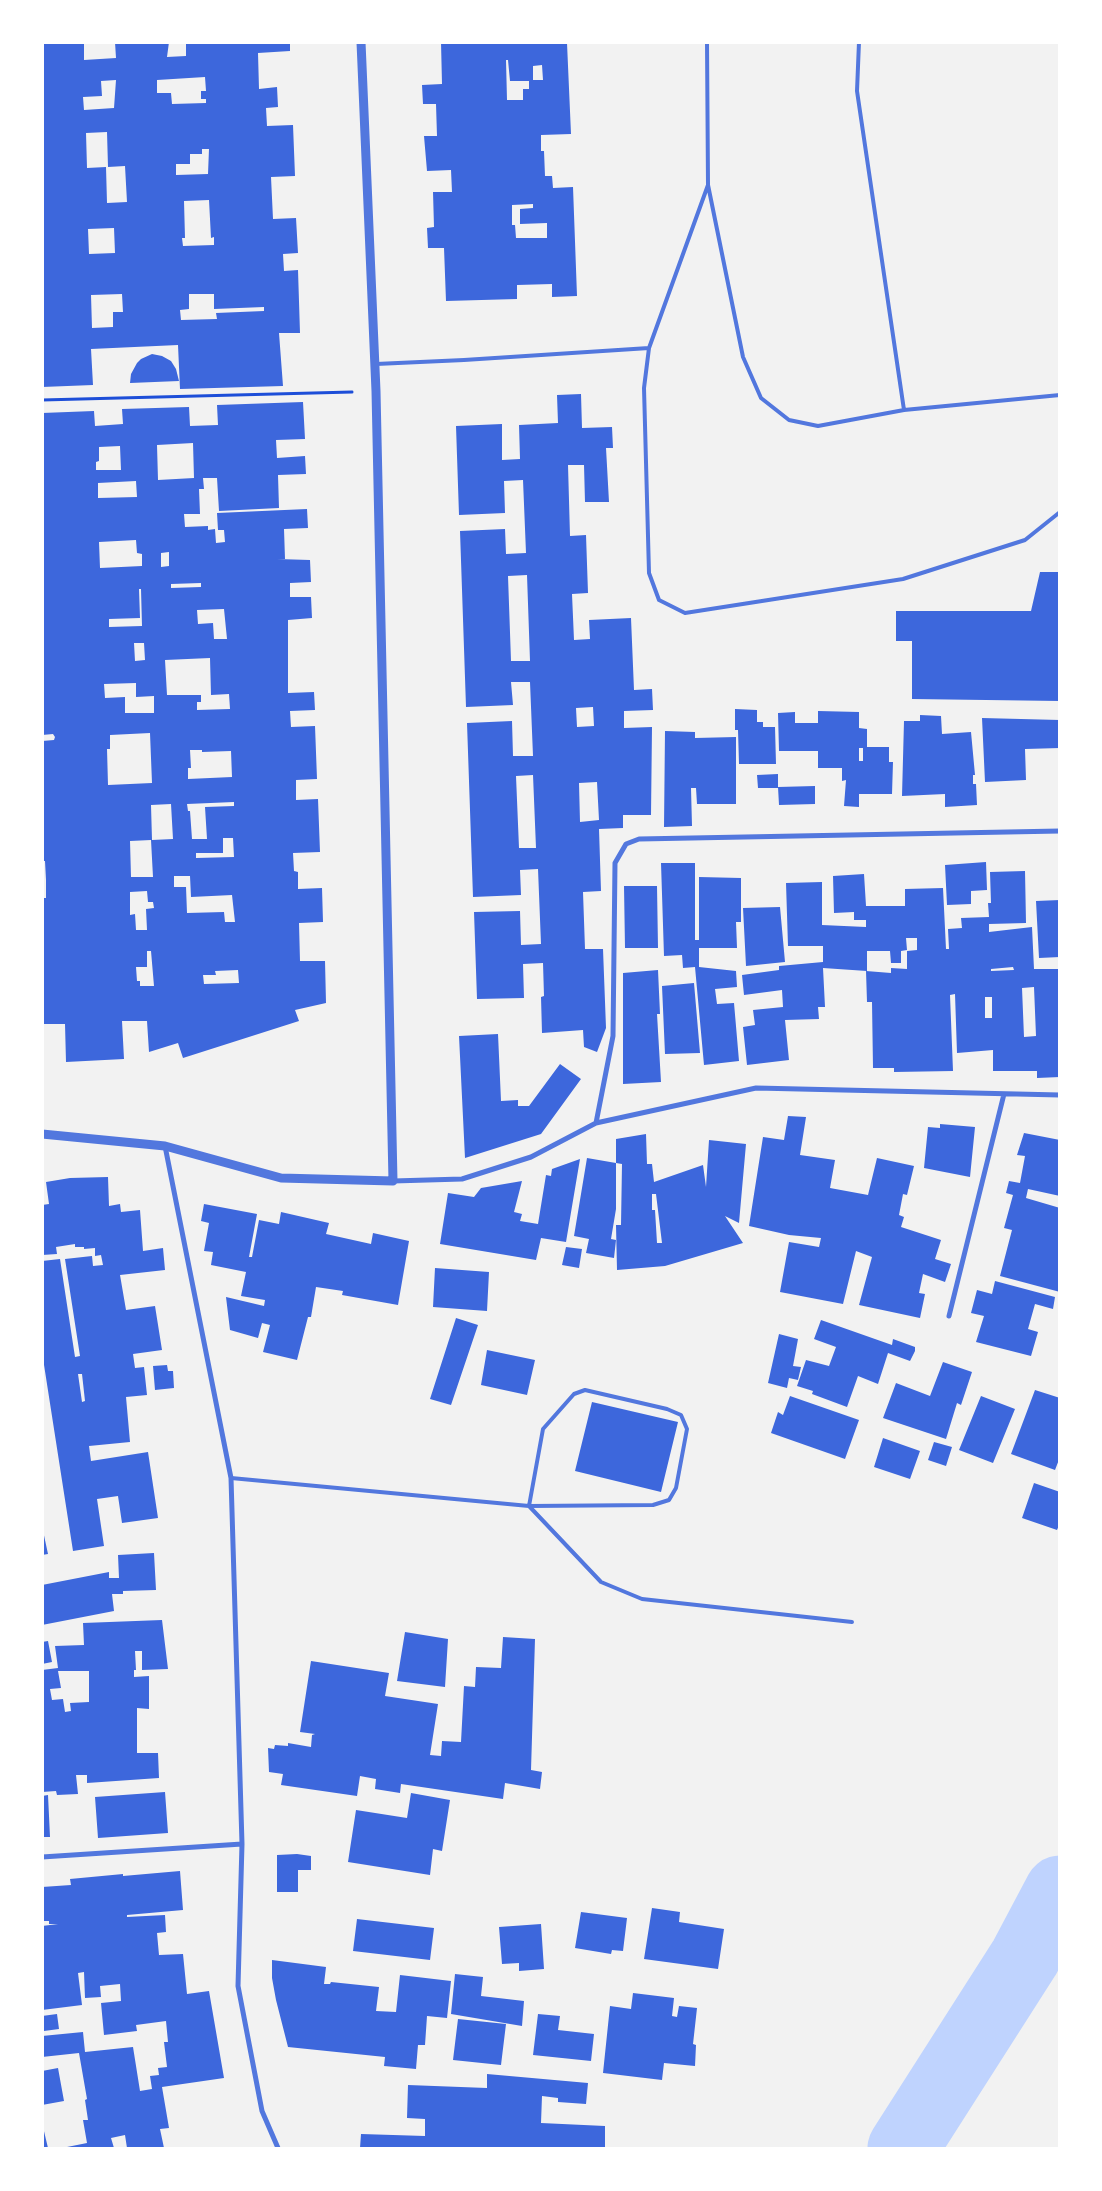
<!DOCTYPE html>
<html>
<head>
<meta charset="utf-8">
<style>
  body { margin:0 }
  #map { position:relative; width:1102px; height:2191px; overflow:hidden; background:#f2f2f2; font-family:"Playfair Display",serif }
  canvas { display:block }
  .frame { position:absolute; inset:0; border:44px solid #fff; pointer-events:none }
</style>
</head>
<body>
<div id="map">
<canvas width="1102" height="2191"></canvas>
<div class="frame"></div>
</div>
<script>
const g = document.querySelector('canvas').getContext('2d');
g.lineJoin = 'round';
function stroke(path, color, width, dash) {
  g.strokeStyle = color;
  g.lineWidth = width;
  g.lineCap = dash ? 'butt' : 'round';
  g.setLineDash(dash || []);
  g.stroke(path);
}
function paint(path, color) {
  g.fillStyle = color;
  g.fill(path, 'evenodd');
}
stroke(new Path2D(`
  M903 2148 1025 1957 1060 1891`), '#bfd3fe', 71);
paint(new Path2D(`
  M42 42H84V60L116 58 115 42H169L167 57 186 56V42H290V51L258 53 259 89 277 87 278 107 266 108 267 126 293 125 295 176 271 177 273 219 296 218 298 253 283 254 284 271 298 270 300 333H279L283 386 180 389 178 345 91 349 93 385 42 387ZM205 77 206 91H201V99H206V103L172 104 171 93H157V80ZM116 80 114 108 84 110 83 97 102 96 101 81ZM107 132 108 167 125 166 127 202 107 203 106 167 87 168 86 133ZM202 149H209L208 174 176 175V164H190V154H202ZM209 200 211 238 214 237V245L183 246 182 238H185L184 201ZM114 228 115 253 89 254 88 229ZM122 294 123 312H113V327L92 328 91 295ZM189 294H214V309L264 307V311L216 313 217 319 181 320 180 310 189 309Z
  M441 42 567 43 571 134 541 135V151H544L545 176H552L553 188 573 187 577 296 552 297V284L517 285V299L446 301 444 248H428L427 228 434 227 433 192H452L451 170 427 171 424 136H437L436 104H423L422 85 442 84ZM506 60H508L510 81H529V89H523V100H507ZM542 65 543 80H533V66ZM533 204V208L520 209V224L547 223V238H516L515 225H512V205Z
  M152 354 162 356 171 361 176 369 179 381 130 383 131 374 137 363 141 359Z
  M581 394 582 428 612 427 613 448H606L609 502H585L584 465H568L570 536 586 535 588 593 572 594 574 640 590 639 589 620 631 618 634 690 652 689 653 710 624 711V728L652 727 651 815H623V828L599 829 601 891 583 892 585 949H603L606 1028 597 1052 584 1047 583 1030 542 1033 541 997 544 996 543 963 523 964 524 998 477 999 474 912 520 911 521 945 541 944 538 869 520 870 521 895 473 897 467 723 512 721 513 756H533L530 682H511L513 705 466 707 460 531 505 529 506 554 526 553 523 480 504 481 505 513 459 515 456 426 502 424V460L520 459 519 425 558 423 557 395ZM527 575 530 661H511L508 576ZM593 707 594 726 577 727 576 708ZM533 775 536 848H519L516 776ZM597 782 599 820 580 822 579 783Z
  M303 402 305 439 276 440 277 458 305 456 306 474 278 475 279 508 219 511 217 478H203L204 489H199L200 514H184L185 527 208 526V530L215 529 216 543 225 542 224 530H218L217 513 307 509 308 528 284 529 285 559H277L310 560 311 582 290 583V597H311L312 618 288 620V693L314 692 315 710 290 711 291 727 315 726 317 779 296 780V800L318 799 320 852 293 853 294 871 298 872V889L322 888 323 922 299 923 300 961H325L326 1003 295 1010 299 1021 183 1058 178 1043 149 1052 147 1021H122L124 1059 66 1062 65 1024H42V898H46V880L45 861H42V741L54 740 55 737 53 734 42 735V593H44L42 413 94 411 95 426 123 424 122 409 189 407 190 426 218 425 217 405ZM193 443 194 478 158 480 157 445ZM120 446 121 470H96V462L99 461V447ZM136 481 137 497 98 498V483ZM136 540 137 553 142 554V566L100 568 99 542ZM169 552V566L161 567V553ZM201 583V587L171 588V584ZM139 589H141L142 626 109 627V619L140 618ZM224 609 227 639H214L213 623 198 624 197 610ZM134 643H144L145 660 135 661ZM210 658 211 695 229 694 230 709 197 710V702H201V695H167L165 660ZM136 683V697L154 696V713H125V697L105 698 104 684ZM150 733 152 783 108 785 107 749H110V735ZM190 750H202V752L231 751 232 777 188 779V768H191ZM234 802V806L205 807 207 839H192L190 811H188L187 804ZM171 804 173 839 152 840 151 805ZM223 838H233L234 857 196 858V853H223ZM151 840 153 877H131L130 841ZM174 876H190L191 897 232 895 235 922H225L224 912 187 913 186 887H174ZM147 891 148 902H153L154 908 146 909 147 930H136L135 914 130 915V892ZM147 951H151L154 986H140V981H137L136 967H147ZM238 970 239 983 204 984 203 975H216L215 971Z
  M1040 572H1060V701L912 699V641H896V611H1031Z
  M735 709 757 710V722H763V727H775L776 764H739L738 730H735Z
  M818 711 859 712V728L867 729V747H889V762H893L892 794H859V807L844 806 846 780 842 781V768H818V751H779L778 713 795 712V723H818ZM859 748H863V761H859Z
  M920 715 941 716 942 734 971 732 975 775H973V784H976L977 805 945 807V794L902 796 904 721H920Z
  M982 718 1060 720V748L1025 749 1026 780 985 782Z
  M665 731 695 732V738L736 737V804H697L696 788H691L692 826 664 827Z
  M778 774V788H758L757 775Z
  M815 786V804L779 805 778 787Z
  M986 862 987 890 971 891V904L947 905 945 865Z
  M661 863H695V940H699V877L741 878V922H736L737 948H699V967L736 971 737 987 715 989 717 1004 734 1003 739 1061 704 1065 695 967 683 968 682 955 664 956Z
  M1025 871 1026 923 989 924V932L1032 927 1034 969H1060V1077L1037 1078V1071H993V1050L957 1053 955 994 950 995 953 1071 894 1072V1068H873L872 1002H867L866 971 891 973V968L907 969V951L917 950V938H906L907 950 901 951V963H891L890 951H867V971L823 968 825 1007H818L819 1019 785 1020 789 1060 747 1065 743 1027 755 1025 753 1010 783 1007 782 990 744 995 742 975 779 970V966L823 962V946H788L786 883 822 882V925L866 927V920H854V912L834 913 833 876 864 874 866 906H905V889L943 888 946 949H949L948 929 962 928 961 918 989 917 988 903H991L990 872ZM1013 967 1014 970 991 971V969ZM1034 987 1036 1036 1024 1037 1022 988ZM985 997H992V1018H985Z
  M624 886H657L658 948H625Z
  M1060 900V957L1039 958 1036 901Z
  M780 907 785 962 746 966 743 908Z
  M658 970 660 1014H657L661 1082 623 1084V973Z
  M694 983 700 1053 665 1054 662 986Z
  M498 1034 501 1101 518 1100V1106H529L560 1064 581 1079 541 1134 465 1158 459 1036Z
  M788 1116 806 1117 800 1155 835 1160 830 1188 868 1195 877 1158 914 1166 907 1195 903 1194 899 1215 904 1217 901 1227 941 1240 935 1259 951 1264 945 1282 923 1274 919 1293 925 1294 920 1318 859 1305 872 1257 856 1251 843 1304 780 1292 789 1242 819 1247 821 1238 789 1235 749 1226 763 1137 784 1140Z
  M940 1124 975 1127 970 1177 924 1168 928 1127 940 1128Z
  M1024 1133 1060 1140V1196L1028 1189 1026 1198 1060 1208V1292L1000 1276 1012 1230 1004 1228 1013 1195 1006 1193 1009 1181 1020 1183 1025 1156 1017 1155Z
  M646 1134 647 1164H652L654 1182 703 1165 706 1187 709 1140 746 1144 739 1223 725 1216 743 1243 665 1266 617 1270 616 1225H621L622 1164 616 1163V1209L611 1239 616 1240 614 1258 586 1253 589 1239 574 1236 587 1158 616 1163V1139ZM652 1194H656L662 1243H657L655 1210H652Z
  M580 1159 566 1242 541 1238 536 1260 440 1244 448 1193 474 1197 481 1188 522 1181 514 1212 522 1214 520 1221 538 1224 546 1175 551 1176 552 1169Z
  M108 1177 109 1206 120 1204 121 1212 140 1210 143 1251 163 1248 165 1270 120 1275 126 1310 155 1306 162 1350 133 1354 135 1368 144 1367 147 1395 126 1397 130 1442 89 1446 91 1461 148 1452 158 1518 122 1523 118 1496 97 1499 104 1546 73 1551 42 1352V1261L60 1259 75 1357 80 1356 65 1259 92 1256 93 1266 103 1265 101 1255 95 1256V1248L84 1249V1247H75V1244L56 1247 57 1254 42 1255V1205L49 1204 46 1182 70 1178ZM78 1374H82L85 1401 82 1402Z
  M204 1204 257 1214 249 1257H252L259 1220 279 1224 281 1212 329 1223 326 1234 371 1244 373 1233 409 1241 398 1305 342 1295 343 1291 316 1287 311 1317H308L297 1360 263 1352 270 1325 262 1323 258 1338 230 1330 226 1297 264 1306 265 1300 241 1296 246 1272 211 1265 213 1252 204 1251 209 1223 201 1221Z
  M566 1247 582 1249 579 1268 562 1265Z
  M435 1268 489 1272 487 1311 433 1307Z
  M995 1281 1055 1297 1053 1309 1035 1304 1028 1329 1038 1332 1031 1356 976 1342 984 1316 971 1313 977 1290 992 1294Z
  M456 1318 478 1325 451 1405 430 1399Z
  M821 1320 892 1345 893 1339 915 1347V1351L910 1361 888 1353 878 1384 858 1376 847 1407 812 1394 813 1391 797 1386 806 1360 829 1366 836 1347 814 1339Z
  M779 1334 798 1339 793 1366 801 1367 798 1380 789 1378 787 1388 768 1383Z
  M487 1350 535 1360 527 1395 481 1385Z
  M943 1362 972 1372 961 1405 957 1403 946 1439 883 1418 896 1383 930 1396Z
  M167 1365 168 1371H173L174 1388 155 1390 153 1366Z
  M1035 1390 1060 1398V1457L1055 1470 1011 1454Z
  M790 1396 859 1420 845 1459 771 1433 778 1412 783 1415Z
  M981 1396 1015 1409 993 1463 959 1450Z
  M592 1402 678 1422 661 1492 575 1471Z
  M883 1438 920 1451 910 1479 874 1467Z
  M934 1442 952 1447 946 1466 928 1460Z
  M1034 1483 1060 1492V1523L1057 1530 1022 1518Z
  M42 1526 48 1554 42 1555Z
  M154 1553 156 1590 123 1591V1594H112L114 1611 42 1625V1585L109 1572V1578H119L118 1555Z
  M162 1620 168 1669 142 1670V1651H135L136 1670H134V1677L149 1676V1709L137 1708V1753H158L159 1778 87 1783V1775H76L78 1794 57 1795 56 1791 42 1792V1670L58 1668 55 1646 84 1645 83 1623ZM58 1671H89V1702L70 1703 71 1711 65 1712 63 1699 52 1700 50 1689 61 1688Z
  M405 1632 448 1639 445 1687 397 1681Z
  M503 1637 535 1639 531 1770 542 1772 540 1789 505 1783 503 1799 401 1784 400 1793 375 1789 376 1779 360 1776 357 1796 281 1785 283 1774 269 1772 268 1748 274 1749 275 1745 288 1746V1743L311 1747 312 1735 315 1734 300 1732 311 1661 389 1673 385 1696 438 1704 430 1755 441 1756 442 1741 461 1742 464 1686 475 1687 476 1667 501 1668Z
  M48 1641 52 1662 42 1664V1642Z
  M165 1792 168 1833 98 1838 95 1797Z
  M411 1793 450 1800 442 1851 433 1849 430 1875 348 1862 356 1810 407 1818Z
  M48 1795 50 1837H42V1796Z
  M297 1854 311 1856V1870H298V1892H277V1855Z
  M180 1871 183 1910 127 1915V1917L165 1915 166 1932 157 1933 159 1955 183 1954 187 1994 209 1991 224 2078 162 2087 169 2128 160 2129 164 2148H127L125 2135 111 2138 114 2148H62L87 2143 83 2120H88L85 2100 87 2099 79 2053 42 2057V2036L83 2032 85 2052 133 2047 140 2091 152 2089 150 2076 159 2075 158 2068 167 2067 164 2042H168L166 2021 136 2025 137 2031 104 2035 101 2003 121 2001 120 1984 100 1986 101 1997 85 1998 84 1972 78 1973 82 2005 42 2010V1926L58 1924H49V1921H42V1887L71 1885 70 1879 123 1874V1876Z
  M652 1908 680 1912 679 1922 724 1929 718 1969 644 1959Z
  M581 1912 627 1918 623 1951 612 1950 611 1954 575 1948Z
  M357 1919 434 1928 430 1960 353 1951Z
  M541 1924 544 1969 519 1971V1963L502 1964 499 1927Z
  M272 1960 326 1967 324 1984H330L331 1982 379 1987 376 2011 396 2012 400 1975 451 1981 447 2018 427 2016 425 2045H418L416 2069 384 2066 385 2057 288 2047 276 2000 272 1978Z
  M455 1974 483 1977 481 1996 524 2001 522 2026 451 2014Z
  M633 1993 674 1998 672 2016 677 2017 679 2006 697 2008 693 2044 696 2045 695 2066 664 2063 662 2080 603 2073 610 2006 631 2009Z
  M57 2014 59 2029 44 2031 42 2016Z
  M538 2014 560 2016 558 2030 594 2034 591 2061 533 2055Z
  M458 2019 506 2024 501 2065 453 2060Z
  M58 2068 64 2101 42 2105V2071Z
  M487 2074 588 2083 586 2104 558 2102V2098L542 2096 541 2123 605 2126V2148H360L361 2134 425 2136V2119L407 2118 408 2085 487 2088Z
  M42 2127H43L48 2148H42Z`), '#3d67dc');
stroke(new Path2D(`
  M42 400 352 392`), '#1d4ed8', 3);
stroke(new Path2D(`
  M859 42 857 91 904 410
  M708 185 743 357 761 398 789 420 818 426 904 410 1060 395
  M649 348 708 185 707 42
  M376 364 464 360 649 348 644 388 649 573 659 600 685 613 903 579 1025 540 1060 512
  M231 1478 529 1506 653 1505 669 1500 676 1488 687 1429 681 1415 667 1409 585 1390 574 1394 543 1429 529 1506
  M529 1506 601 1582 642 1599 852 1622`), '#5277de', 4);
stroke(new Path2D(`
  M596 1123 613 1036 615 863 626 844 639 839 1060 831
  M165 1146 231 1478 242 1844 238 1986 262 2111 278 2148
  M393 1181 462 1179 531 1157 596 1123 756 1088 1060 1095
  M949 1316 1004 1094
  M42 1857 242 1844`), '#5277de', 5);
stroke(new Path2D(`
  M42 1134 165 1146 281 1178 393 1181 376 391 361 42`), '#5277de', 9);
</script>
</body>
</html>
